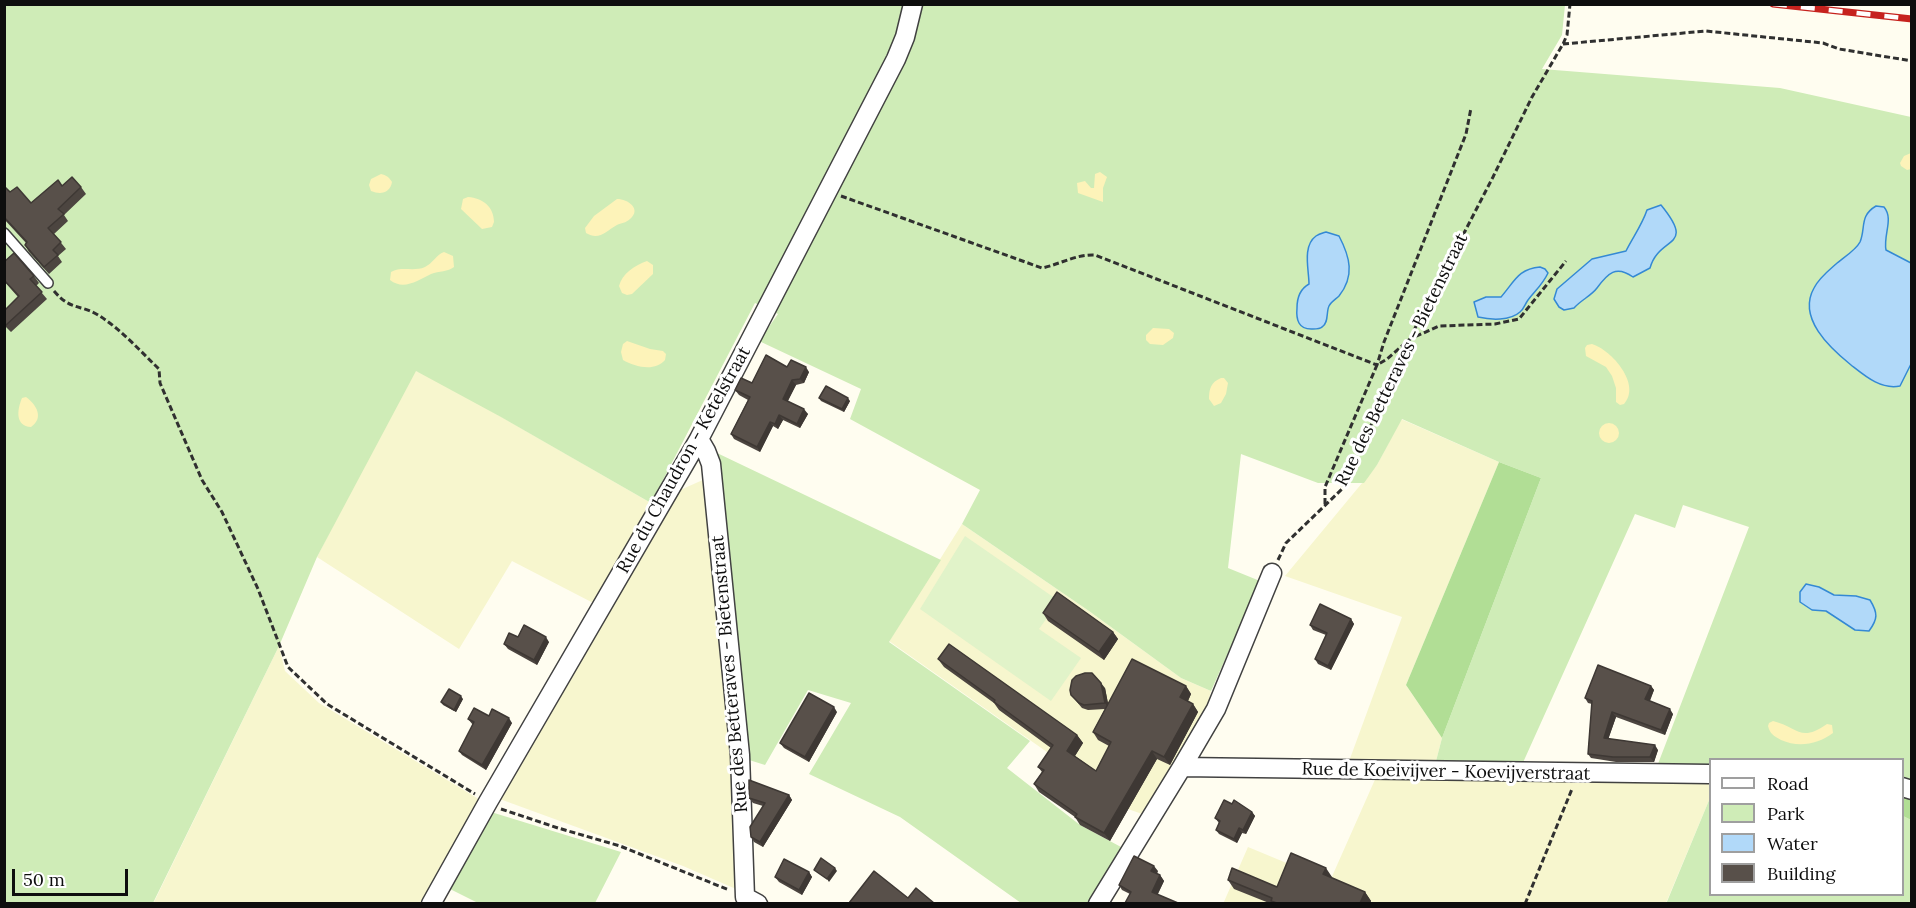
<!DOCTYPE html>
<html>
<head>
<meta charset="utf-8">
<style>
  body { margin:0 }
  #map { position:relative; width:1916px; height:908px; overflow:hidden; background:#fffdf0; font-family:Lora,serif }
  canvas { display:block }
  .frame { position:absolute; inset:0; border:6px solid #0e0e0e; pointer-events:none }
  .legend { position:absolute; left:1709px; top:758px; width:195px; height:138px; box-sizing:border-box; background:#fff; border:2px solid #9f9f9f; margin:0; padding:8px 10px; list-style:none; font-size:18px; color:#0e0e0e }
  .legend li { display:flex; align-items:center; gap:12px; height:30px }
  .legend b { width:30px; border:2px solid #9f9f9f }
  .scale { position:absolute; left:12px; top:869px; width:116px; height:27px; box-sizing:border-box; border:3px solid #0e0e0e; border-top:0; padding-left:8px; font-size:18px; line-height:21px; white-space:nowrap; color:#0e0e0e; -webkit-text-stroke:4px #fff; paint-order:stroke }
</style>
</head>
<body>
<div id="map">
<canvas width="1916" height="908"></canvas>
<div class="frame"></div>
<ul class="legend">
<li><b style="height:8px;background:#fff"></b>Road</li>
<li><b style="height:16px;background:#cfecb7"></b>Park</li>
<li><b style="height:16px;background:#b1d9f9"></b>Water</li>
<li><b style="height:16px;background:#58504a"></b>Building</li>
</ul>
<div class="scale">50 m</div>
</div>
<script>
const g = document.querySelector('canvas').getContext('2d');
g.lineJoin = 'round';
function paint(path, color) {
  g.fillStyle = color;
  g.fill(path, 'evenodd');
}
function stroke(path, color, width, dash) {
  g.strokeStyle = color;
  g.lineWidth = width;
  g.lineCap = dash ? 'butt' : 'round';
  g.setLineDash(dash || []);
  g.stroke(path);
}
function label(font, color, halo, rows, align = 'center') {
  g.font = font + ' Lora,serif';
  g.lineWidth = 6;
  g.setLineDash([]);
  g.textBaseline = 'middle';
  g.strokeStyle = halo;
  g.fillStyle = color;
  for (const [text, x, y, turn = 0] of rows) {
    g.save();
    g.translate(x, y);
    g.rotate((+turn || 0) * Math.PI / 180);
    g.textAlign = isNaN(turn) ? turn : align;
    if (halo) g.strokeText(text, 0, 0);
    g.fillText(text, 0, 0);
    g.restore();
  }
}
paint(new Path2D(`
  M412 369 441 382 651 503 705 479 734 748 736 889 683 866 497 798 601 607 512 561 459 649 317 557Z
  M1401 419 1499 462 1406 685 1442 738 1435 765 1348 764 1402 617 1285 576 1377 465Z
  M962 524 1089 611 1181 678 1211 691 1206 711 1172 772 1156 790 1142 814 1128 809 889 641Z
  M279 646 285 671 319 703 482 801 422 903 153 904Z
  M1377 775 1710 779V798L1666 903 1223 904 1248 847 1330 881Z`), '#f7f6ce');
paint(new Path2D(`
  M5 5H1565L1562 35 1542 69 1780 88 1911 117V782L1903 780 1902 760H1710V769H1656L1749 527 1683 505 1675 528 1635 514 1521 767 1435 765 1442 738 1541 478 1499 462 1402 419 1377 465 1364 483H1318L1241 454 1228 568 1260 581 1211 691 1181 678 1089 611 962 524 980 490 850 419 861 389 759 341 778 314 755 303 651 503 501 417 416 371 317 557 279 646 153 903 5 904Z
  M717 453 941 560 889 642 1030 741 1007 768 1080 825 1121 847 1089 903H1021L900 817 809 774 851 703 808 690 765 765 746 759 720 521Z
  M1710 798V894H1902L1903 816 1911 820V903L1666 904Z
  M491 812 621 852 595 903H478L448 888Z`), '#cfecb7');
paint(new Path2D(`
  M1499 462 1541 478 1442 738 1406 685Z
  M1902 792 1911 795V820L1903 816Z`), '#b1de95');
paint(new Path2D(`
  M1911 153V169L1907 170 1901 166 1900 163 1904 156Z
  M1100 172 1107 177 1103 188V202L1078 193 1077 183 1085 181 1091 188H1094L1095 174Z
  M381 174C386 175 389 177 392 182 390 193 381 195 371 191L369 185 371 179Z
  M468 197C483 198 494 207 494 222L492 227 482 229 461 209 463 199Z
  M617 199C628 199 642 209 630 219 626 223 621 223 617 225 606 231 599 241 586 233L585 228 594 216Z
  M444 252 453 256 454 267C448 272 439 271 431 274 418 280 404 291 390 280L391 272C401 266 414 272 425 267 433 263 436 255 444 252Z
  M647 261 653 265V274L632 294 627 295 622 293 619 286C622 274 635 265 647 261Z
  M1153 328 1169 329 1174 333 1173 338 1163 345 1150 344 1146 340V335Z
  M627 341 650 349 663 351 666 354 665 360C655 372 635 367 623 360L621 352 623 344Z
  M1592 344C1612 350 1642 385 1624 404L1620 405 1616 402V388L1612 376 1606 367 1586 356 1585 348 1587 345Z
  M1221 378H1224L1228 383 1226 394 1221 403 1214 406 1209 399C1209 389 1211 382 1221 378Z
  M26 397C37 405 44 418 31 427 15 426 17 410 22 398Z
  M1599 433a10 10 0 1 1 20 0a10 10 0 1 1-20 0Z
  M1773 721C1798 727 1800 743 1827 724L1832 725 1833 733C1818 744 1799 748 1781 740 1774 736 1770 734 1768 726L1769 723Z`), '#fdf3b9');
paint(new Path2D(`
  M965 536 1059 601 1039 629 1081 658 1051 701 920 609Z`), '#e1f3c9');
const water = new Path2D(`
  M1661 205C1697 249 1659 235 1650 268L1633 277C1616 265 1608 273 1597 288 1591 296 1581 300 1574 308L1564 310 1559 307 1554 299 1557 289 1592 259 1626 251C1633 237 1642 225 1647 210Z
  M1876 206 1884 207C1894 219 1883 235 1886 250L1911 263V364L1900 386C1881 390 1865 376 1851 365 1830 348 1797 318 1814 288 1819 278 1828 271 1836 264 1843 258 1856 250 1860 242 1866 228 1859 216 1876 206Z
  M1326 232 1339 236C1350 257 1355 276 1339 296 1336 299 1331 302 1329 306 1326 312 1329 323 1322 327 1320 329 1315 329 1313 329 1298 330 1296 319 1297 308 1297 298 1300 289 1309 284 1309 270 1302 246 1316 236 1319 234 1323 233 1326 232Z
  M1540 267 1545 269 1548 273C1543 284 1535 291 1528 300 1525 304 1524 309 1520 312 1510 321 1491 320 1478 317L1474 302 1486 297H1501C1515 281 1518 269 1540 267Z
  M1806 584 1819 587 1834 595 1856 596 1870 600C1878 613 1878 619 1869 631L1855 630 1826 611 1812 610 1800 602V592Z`);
paint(water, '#b1d9f9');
stroke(water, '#3489d4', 1.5);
const service = new Path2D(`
  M4 233 48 283`);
const minor = new Path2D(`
  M699 439 706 451 711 464 740 755 745 897 758 904
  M1182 767 1710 774
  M1902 787 1912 790
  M431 904 488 802 699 439 896 59 905 37 913 4
  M1098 904 1182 767 1216 709 1272 573`);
stroke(service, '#414141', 12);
stroke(minor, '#414141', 21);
stroke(new Path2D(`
  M1563 44 1706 31 1823 43 1839 49 1912 61
  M841 196 1042 268C1061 264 1076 254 1095 255L1377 365 1384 342 1466 134 1471 108
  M54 291C71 311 80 304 98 315 121 329 140 351 159 369L160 383 202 480 222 512 258 589 288 667 327 704 475 794
  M1325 504V487L1377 365 1387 359 1410 339 1439 326 1495 324 1519 319 1566 261
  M1278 560 1286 543 1342 489 1417 324 1493 177 1532 97 1563 44 1567 35 1570 4
  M501 809 558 828 620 846 729 890
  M1525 904 1572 789`), '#303030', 3, [6, 3]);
stroke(service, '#fff', 9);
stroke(minor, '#fff', 18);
const rail = new Path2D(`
  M1773 4 1912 19`);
stroke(rail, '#c6221e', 7);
stroke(rail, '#fff', 4.5, [14]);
paint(new Path2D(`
  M4 186 10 192 31 203 62 186 81 187 86 194 64 215 68 221 54 234 66 249 58 256 62 262 49 274 29 252 25 245 26 243 4 219Z
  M4 262 34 276 39 283 36 286 47 299 11 332 4 325V311L18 297 4 281Z
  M787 367 809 372 804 383 796 385 788 401 808 414 800 428 783 420 778 429 773 426 760 452 734 439 731 434 748 400 739 395 735 390Z
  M819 398 850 401 844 412 821 401Z
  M1043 613 1113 632 1118 639 1104 660 1048 621Z
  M1351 619 1354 624 1331 670 1318 664 1315 659 1326 635 1313 630 1310 625Z
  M518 637 549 642 537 665 508 649 504 644Z
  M938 659 1077 735 1083 743 1075 756 1096 771 1109 746 1098 740 1093 732 1105 709 1088 710 1082 708 1071 695 1105 688 1108 704 1186 686 1191 694 1188 701 1193 704 1198 712 1170 765 1157 759 1110 841 1080 825 1075 817 1039 792 1034 784 1042 772 1038 767 1051 748 999 710 994 703 944 667Z
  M1651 686 1654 690 1650 701 1673 714 1665 735 1616 717 1608 739 1658 750 1654 762H1616L1591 758 1588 754 1592 704 1588 703 1585 698Z
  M463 699 456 712 443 705 441 702Z
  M837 712 809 762 784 748 780 743Z
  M489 716 512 723 486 770 462 755 459 751 473 725 468 719Z
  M789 795 792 800 763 847 754 842 751 837 763 806 753 803 749 798Z
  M1232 804 1252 812 1255 816 1246 834 1242 833 1237 843 1219 834 1216 830 1219 823 1215 818Z
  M1158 871 1157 874 1160 875 1164 881 1158 894H1130L1122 890 1119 885Z
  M809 872 812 877 802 895 779 882 775 877Z
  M1332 877 1331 878 1365 892 1371 901 1370 903H1269L1234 889 1228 880 1277 887Z`), '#4c4540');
paint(new Path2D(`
  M806 367 809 372 804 383 800 379Z
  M792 380 796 385 786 404 783 399Z
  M848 398 850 401 844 412 842 409Z
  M804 409 808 414 800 428 797 424Z
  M779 415 783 420 778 429 775 424Z
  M770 422 773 426 760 452 757 447Z
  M1351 619 1354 624 1331 670 1328 666Z
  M1113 632 1118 639 1104 660 1099 652Z
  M546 637 549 642 537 665 534 660Z
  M1101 683 1105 688 1109 708 1105 703Z
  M1186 686 1191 694 1186 705 1180 697Z
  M1651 686 1654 690 1648 704 1645 699Z
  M461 696 463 699 456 712 454 710Z
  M1193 704 1198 712 1170 765 1164 757Z
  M834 707 837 712 809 762 805 757Z
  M1670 709 1673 714 1665 735 1661 730Z
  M1612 712 1616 717 1607 743 1604 738Z
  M509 718 512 723 486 770 482 765Z
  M1077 735 1083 743 1073 759 1067 751Z
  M1655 745 1658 750 1654 762 1650 757Z
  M1152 751 1157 759 1110 841 1104 833Z
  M789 795 792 800 763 847 760 842Z
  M1252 812 1255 816 1246 834 1243 830Z
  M1239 828 1242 833 1237 843 1234 839Z
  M1154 866 1158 871 1155 876 1151 871Z
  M835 868 837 871 829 882 827 879Z
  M1326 868 1332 877 1329 883 1323 874Z
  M809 872 812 877 802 895 799 890Z
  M1160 875 1164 881 1156 897 1152 892Z
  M1365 892 1371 901 1370 903H1360Z`), '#3e3834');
const building = new Path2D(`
  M72 177 81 187 58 209 64 214 48 228 61 242 53 250 58 255 44 267 25 245 27 242 4 217V186L10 192 17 187 31 203 58 180 62 186Z
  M14 253 34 276 30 279 42 292 6 325 4 323V311L19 296 4 280V262Z
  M766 355 787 367 791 360 806 367 800 379 792 380 783 399 804 409 797 424 779 415 775 424 770 422 757 447 731 434 750 397 735 390 741 378 752 383Z
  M826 386 848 398 842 409 819 398Z
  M1057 592 1113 632 1099 652 1043 613Z
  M1320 604 1351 619 1328 666 1315 659 1327 633 1310 625Z
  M524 625 546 637 534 660 504 644 509 633 518 637Z
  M949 644 1077 735 1067 751 1096 771 1111 742 1093 732 1132 659 1186 686 1180 697 1193 704 1164 757 1152 751 1104 833 1075 817 1077 814 1034 784 1044 770 1038 767 1053 745 994 702 995 700 938 659Z
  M1598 665 1651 686 1645 699 1670 709 1661 730 1612 712 1604 738 1655 745 1650 757H1613L1588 754 1592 701 1585 698Z
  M1085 673H1092L1101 683 1105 703 1084 705 1079 703 1071 695 1070 690 1072 680 1076 676Z
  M449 689 461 696 454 710 441 702Z
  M809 693 834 707 805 757 780 743Z
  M474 708 489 716 492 709 509 718 482 765 459 751 474 722 468 719Z
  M749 780 789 795 760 842 751 837 750 827 765 803 749 798Z
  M1224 800 1232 804 1234 800 1252 812 1243 830 1239 828 1234 839 1216 830 1220 821 1215 818Z
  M1291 853 1326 868 1323 874 1365 892 1360 903H1277L1271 901 1272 898 1228 880 1232 868 1277 887Z
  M1134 856 1154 866 1151 871 1160 875 1152 892 1178 903H1125L1131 892 1119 885Z
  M821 858 835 868 827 879 814 870Z
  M784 859 809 872 799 890 775 877Z
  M874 871 908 898 916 888 934 903H849Z`);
paint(building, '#58504a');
stroke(building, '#3e3834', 1.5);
label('18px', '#0e0e0e', '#fff', [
  ["Rue des Betteraves - Bietenstraat",1402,360,-64],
  ["Rue du Chaudron - Ketelstraat",684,460,-61],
  ["Rue des Betteraves - Bietenstraat",730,674,-95],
  ["Rue de Koeivijver - Koevijverstraat",1446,772,1]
]);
</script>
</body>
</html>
